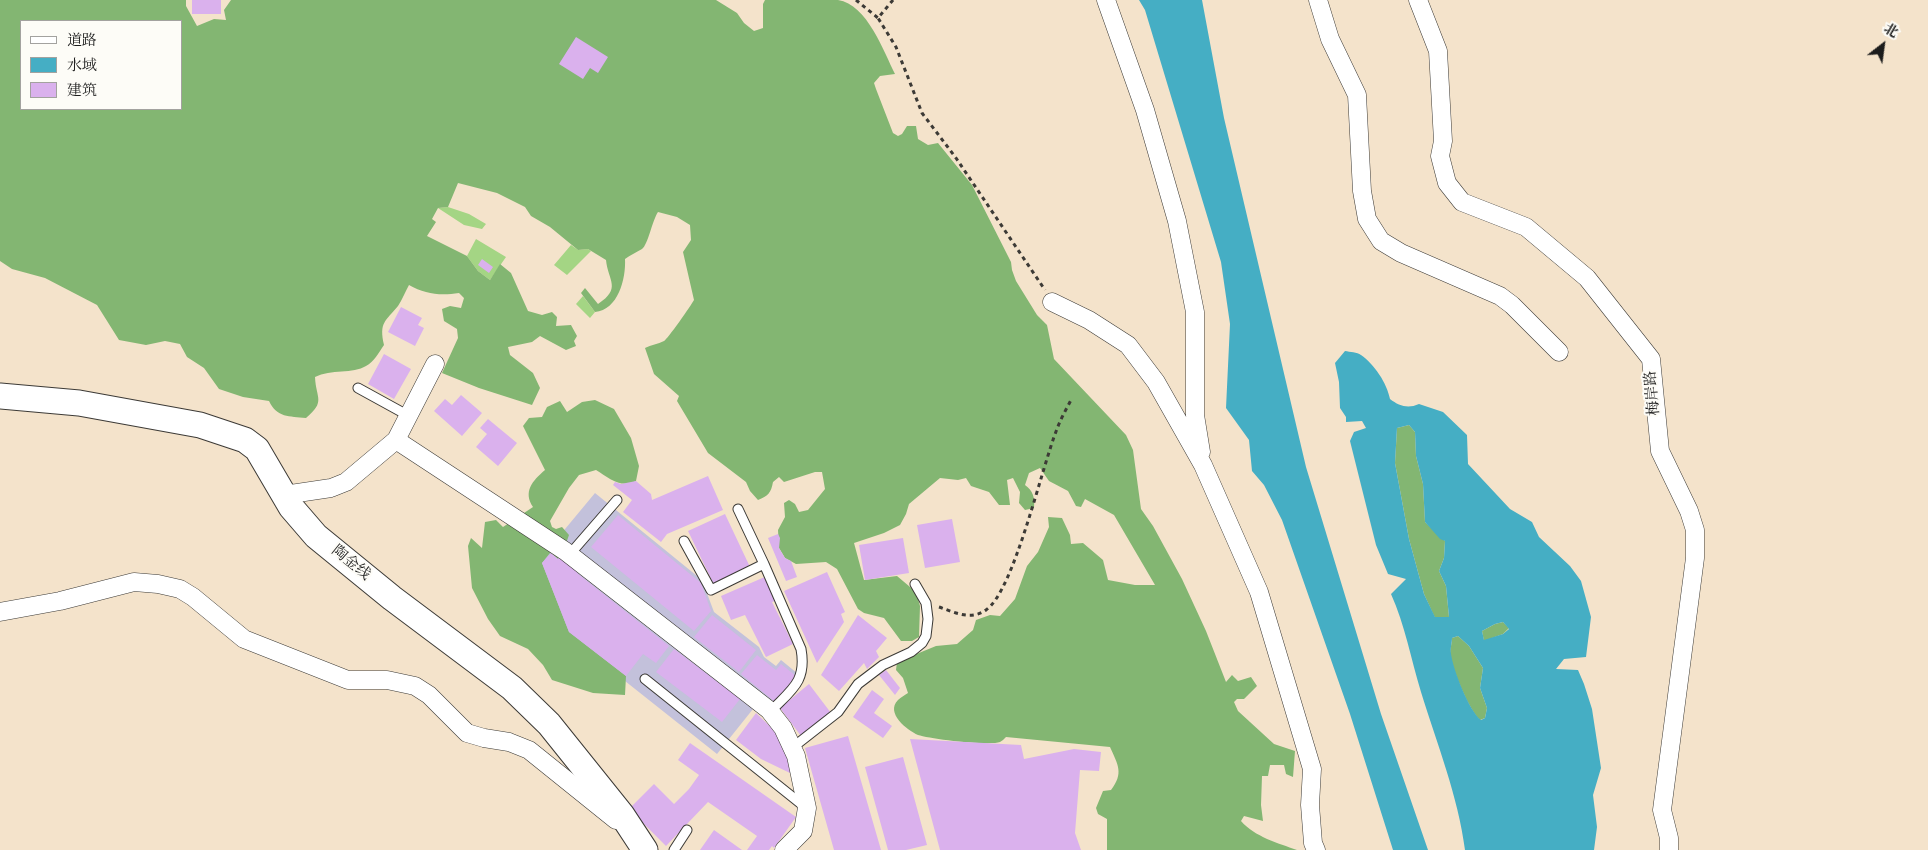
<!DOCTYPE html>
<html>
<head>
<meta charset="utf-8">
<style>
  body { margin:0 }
  #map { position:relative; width:1928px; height:850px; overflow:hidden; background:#f4e3cb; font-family:"Sorts Mill Goudy","Noto Serif SC",serif }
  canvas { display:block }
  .legend { position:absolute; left:20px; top:20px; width:162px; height:90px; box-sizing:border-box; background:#fdfcf7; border:1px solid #a3a29f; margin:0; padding:6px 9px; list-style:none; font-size:15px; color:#1c1c1c }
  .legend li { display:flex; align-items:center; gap:10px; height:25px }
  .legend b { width:25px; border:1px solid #a3a29f }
  .north { position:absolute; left:1858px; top:20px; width:50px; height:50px; -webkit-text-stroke:4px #fdfcf7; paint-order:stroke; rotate:30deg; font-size:14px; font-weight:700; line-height:20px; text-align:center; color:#1c1c1c }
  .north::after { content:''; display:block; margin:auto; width:18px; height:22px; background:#1c1c1c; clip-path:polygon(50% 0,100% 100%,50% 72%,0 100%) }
</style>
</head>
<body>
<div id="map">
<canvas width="1928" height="850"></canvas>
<ul class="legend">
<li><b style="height:6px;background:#fff"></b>道路</li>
<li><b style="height:14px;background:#45aec4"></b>水域</li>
<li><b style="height:14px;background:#dab1ed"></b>建筑</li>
</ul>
<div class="north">北</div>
</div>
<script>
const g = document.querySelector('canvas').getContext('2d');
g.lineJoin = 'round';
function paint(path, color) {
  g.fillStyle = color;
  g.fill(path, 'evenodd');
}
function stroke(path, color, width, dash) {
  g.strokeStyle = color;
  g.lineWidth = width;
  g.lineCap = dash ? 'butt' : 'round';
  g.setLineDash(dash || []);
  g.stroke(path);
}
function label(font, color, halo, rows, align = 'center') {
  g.font = font + ' "Sorts Mill Goudy","Noto Serif SC",serif';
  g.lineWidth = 4;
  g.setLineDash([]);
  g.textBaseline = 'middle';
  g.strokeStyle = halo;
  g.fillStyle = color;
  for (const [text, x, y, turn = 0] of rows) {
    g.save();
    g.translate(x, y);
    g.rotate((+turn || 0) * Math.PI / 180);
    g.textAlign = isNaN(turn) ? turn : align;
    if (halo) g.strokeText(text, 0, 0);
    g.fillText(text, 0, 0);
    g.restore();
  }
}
paint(new Path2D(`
  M595 493 702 580 714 612 759 647 764 657 776 666 781 660 803 678 769 721 753 709 717 754 567 635 536 564Z`), '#c3c1db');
paint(new Path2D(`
  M448 207 469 214 486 224 482 229 464 225 438 208Z
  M476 239 506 257 490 280 478 271 467 256Z
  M571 245 578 250 588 249 591 251 567 275 554 265Z
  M583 296 595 312 590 318 576 304Z`), '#a4d584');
paint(new Path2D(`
  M0 0H186V6L197 26 214 19 226 20 224 10 231 0H716L737 13 744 23 754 31 763 28V4L765 0C788 0 815 0 838 0 867 4 884 52 895 74L880 76 874 83 876 89 893 133 898 136 902 134 907 126H916L918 139 928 145 938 143 972 185 1011 262 1012 270 1016 281 1037 315 1047 325 1054 359 1126 435 1133 450 1141 509 1153 526 1182 579 1206 631 1226 682 1232 675 1238 681 1251 677 1257 686 1244 699H1237L1234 702 1238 711 1274 744 1295 751 1293 777 1286 774 1284 765H1270L1268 776H1262L1261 805 1263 821 1244 816 1241 821C1255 837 1278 843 1297 850H1107V819L1098 814 1096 808 1103 791 1111 790C1124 773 1118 765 1110 747L1006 737C1004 739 1002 741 1000 742 989 746 930 739 918 735 907 730 885 713 898 700 901 697 905 695 908 693L903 678 896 670 897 662 936 646 957 644 973 630 976 620 990 615 1000 616 1015 599 1027 566 1038 552 1049 527 1048 517 1062 518 1070 535 1071 544 1083 543 1103 560 1108 580 1135 585H1155L1114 515 1085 499 1081 507 1076 506 1068 491 1049 481 1040 468 1029 473 1025 485C1033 491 1035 497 1034 508L1025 510 1019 503 1020 492 1013 478 1007 480 1010 505H999L989 492 971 486 966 478 958 480 940 478 909 504 906 514 900 525 884 533 854 543 864 580 897 576 916 592 920 606 919 637 912 641H901L884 618 864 613 858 609 837 569 826 562 796 564 785 558 779 548 778 530 785 517 784 503 789 500 795 504 799 512 808 510 825 489 822 472H815L784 482 779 477 773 482C771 493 768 496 758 500L750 491 746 482 708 453 677 401 679 396 654 374 645 348C651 345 658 344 664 341 667 340 692 304 694 300L683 252 691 240 690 225 677 217 658 212C652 221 648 245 642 249 637 252 630 255 625 259 626 279 618 310 595 312L581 293 585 288 598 304C622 288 608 281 606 260L588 249 578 250 550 227 531 216 525 207 497 193 458 183 448 207 438 208 432 219 436 222 427 236 467 256 478 271 490 280 500 264 511 273 528 311 542 315 552 312 557 317 556 326 571 325 577 336 574 341 576 346 566 350 540 336 532 342 508 347 510 355 533 373 540 388 532 405 479 388 442 373 458 338 457 329 444 321 442 309 450 306 461 308 464 298 459 293C440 296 425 294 409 285 405 292 402 300 398 306 385 322 379 322 384 345 379 352 374 362 366 366 353 374 331 369 315 377 316 399 326 401 306 418 289 416 277 418 269 401L243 397 219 389 204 368 187 357 180 344 165 341 146 345 119 340 97 305 45 278 12 269 0 261ZM21 21H181V109H21Z
  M595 400 614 409 631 438 639 466 636 481C621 489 609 478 596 470L579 475 569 488 550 521 552 527 556 529 562 527 569 535 563 552 558 559 550 553 542 563 569 632 626 676 625 695 593 693 552 680 543 665 528 649 500 636 488 619 472 588 468 546 471 538 482 548 485 522 496 520 503 527 533 507C523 492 532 481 545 470L523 426 529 418 542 417 547 407 560 401 567 412 582 402Z
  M1409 425 1415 432 1416 456 1423 484 1425 522 1445 541 1444 558 1439 571 1446 586 1449 617 1435 618 1424 594 1409 539 1395 463 1397 428Z
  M1503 622 1509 628 1503 634 1484 641 1482 631 1495 624Z
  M1458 636 1469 646 1483 668 1480 688 1487 708 1485 718 1480 720C1469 710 1452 669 1450 654 1450 649 1452 643 1452 638Z`), '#83b672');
paint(new Path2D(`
  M1139 0H1202L1224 118 1306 467 1381 714 1428 850H1393L1350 714 1282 520 1264 485 1252 471 1249 440 1226 408 1230 324 1221 262 1145 10Z
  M1345 351C1350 352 1357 352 1361 355 1374 364 1387 383 1390 399 1399 406 1408 409 1419 404L1443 412 1467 435 1468 464 1510 509 1532 522 1539 537 1570 566 1581 581 1591 617 1586 657 1564 659 1556 669 1578 670 1584 684 1592 709 1601 768 1593 795 1597 827 1594 850H1465C1458 796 1437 744 1421 692 1411 659 1405 625 1391 594L1406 579 1388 574 1376 545 1350 441 1354 432 1366 428 1362 421 1346 422V417L1340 408 1339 382 1335 363ZM1409 425 1415 432 1416 456 1423 484 1425 522 1440 539 1445 541 1444 558 1439 571 1446 586 1449 617H1435L1424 594 1409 539 1395 463 1397 428ZM1503 622 1509 629 1503 634 1484 640 1482 631 1495 624ZM1458 636 1469 646 1483 668 1480 688 1487 708 1485 718 1481 720C1469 711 1453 669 1451 654 1450 649 1452 643 1452 638Z`), '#45aec4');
paint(new Path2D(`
  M192 0H221V14H192Z
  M576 37 608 57 598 73 590 68 583 79 559 64Z
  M482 259 493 267 489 273 478 265Z
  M401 307 422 318 418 325 424 328 415 346 388 332Z
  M384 354 411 369 394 399 368 384Z
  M461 395 482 413 462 436 434 411 445 399 452 405Z
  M488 419 517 443 498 466 476 447 487 434 480 428Z
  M708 476 723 510 667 534 661 542 623 512 632 500 613 485 615 482 621 484 636 481 651 494 652 500Z
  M725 514 750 567 714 585 688 531Z
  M618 515 701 583 711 611 694 631 591 547Z
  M952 519 960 562 925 568 917 525Z
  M778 534 780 538 779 548 785 558 791 561 797 577 786 581 768 538Z
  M903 538 909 573 865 580 859 545Z
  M563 552 582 567 577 573 669 646 656 663 643 654 626 676 569 632 542 563 551 553 558 559Z
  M827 572 845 612 841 614 844 622 817 663 784 591Z
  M767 576 778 600 772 602 793 644 766 657 745 615 731 620 721 596Z
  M712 615 756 650 739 672 694 637Z
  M858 615 887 638 876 651 879 657 867 669 864 663 839 691 821 675Z
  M674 649 740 699 722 722 656 672Z
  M757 655 776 670 781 664 796 676 775 702 741 674Z
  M886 670 900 688 895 695 879 675Z
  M809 684 831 713 801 736 780 708Z
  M872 690 884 699 874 713 892 726 883 738 853 717Z
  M756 713 779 735 797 765 790 773 761 759 736 740Z
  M848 736 881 850H834L805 748Z
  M910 739 1021 745 1024 759 1074 749 1101 752 1099 771 1080 770 1075 833 1081 850H940Z
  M690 743 796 817 774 848 772 846 769 850H747L757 836 708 802 666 846 629 809 654 784 674 804 689 789 699 775 678 760Z
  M903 757 927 845 906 850H888L865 767Z
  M714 830 742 850H700Z`), '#dab1ed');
const lane = new Path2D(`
  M358 388 409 416
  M738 509 764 564
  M684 541 711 590 764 564 801 649C807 682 791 690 770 712
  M570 554 617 500
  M645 679 805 807
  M792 748 838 712 858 684 883 665 911 652 922 643 926 636 928 619 926 603 915 584
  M674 850 687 830`);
const street = new Path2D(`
  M1106 0 1145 110 1177 221 1195 312V415L1201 452
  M1318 0 1330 39 1357 95 1362 191 1367 219 1381 241 1401 253 1500 296 1512 305 1559 352
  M1418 0 1438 51 1443 141 1440 156 1447 183 1462 202 1526 227 1587 278 1651 359 1660 451 1689 511 1695 530V558L1662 810 1669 838V850
  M1052 302 1089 320 1128 345 1156 382 1203 465 1259 592 1312 769 1310 805 1313 843 1316 850
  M396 440 435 364
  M284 495 331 488 346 482 396 440 565 551 769 710 783 728 796 756 807 808 803 831 784 850
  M0 612 60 601 134 582 158 584 180 589 193 597 244 639 348 680H387L415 686 429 695 467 733 484 738 509 742 529 750 616 820`);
const secondary = new Path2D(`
  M0 396 79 403 200 425 245 440 257 449 291 507 316 536 392 598 512 688 549 724 622 815 645 850`);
stroke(lane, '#3c3a36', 11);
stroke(street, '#3c3a36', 19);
stroke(secondary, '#3c3a36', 27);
stroke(new Path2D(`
  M856 0 878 18
  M893 0 878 18 896 47 922 113 956 158 1045 290
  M939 607C954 612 970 621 986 610 1014 591 1042 466 1057 429 1061 418 1067 408 1072 398`), '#3c3a36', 3, [4, 4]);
stroke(lane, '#fff', 9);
stroke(street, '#fff', 18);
stroke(secondary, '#fff', 25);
label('15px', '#1c1c1c', '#fdfcf7', [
  ["梅岸路",1654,393,-95],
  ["陶金线",350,564,39]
]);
</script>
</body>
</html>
